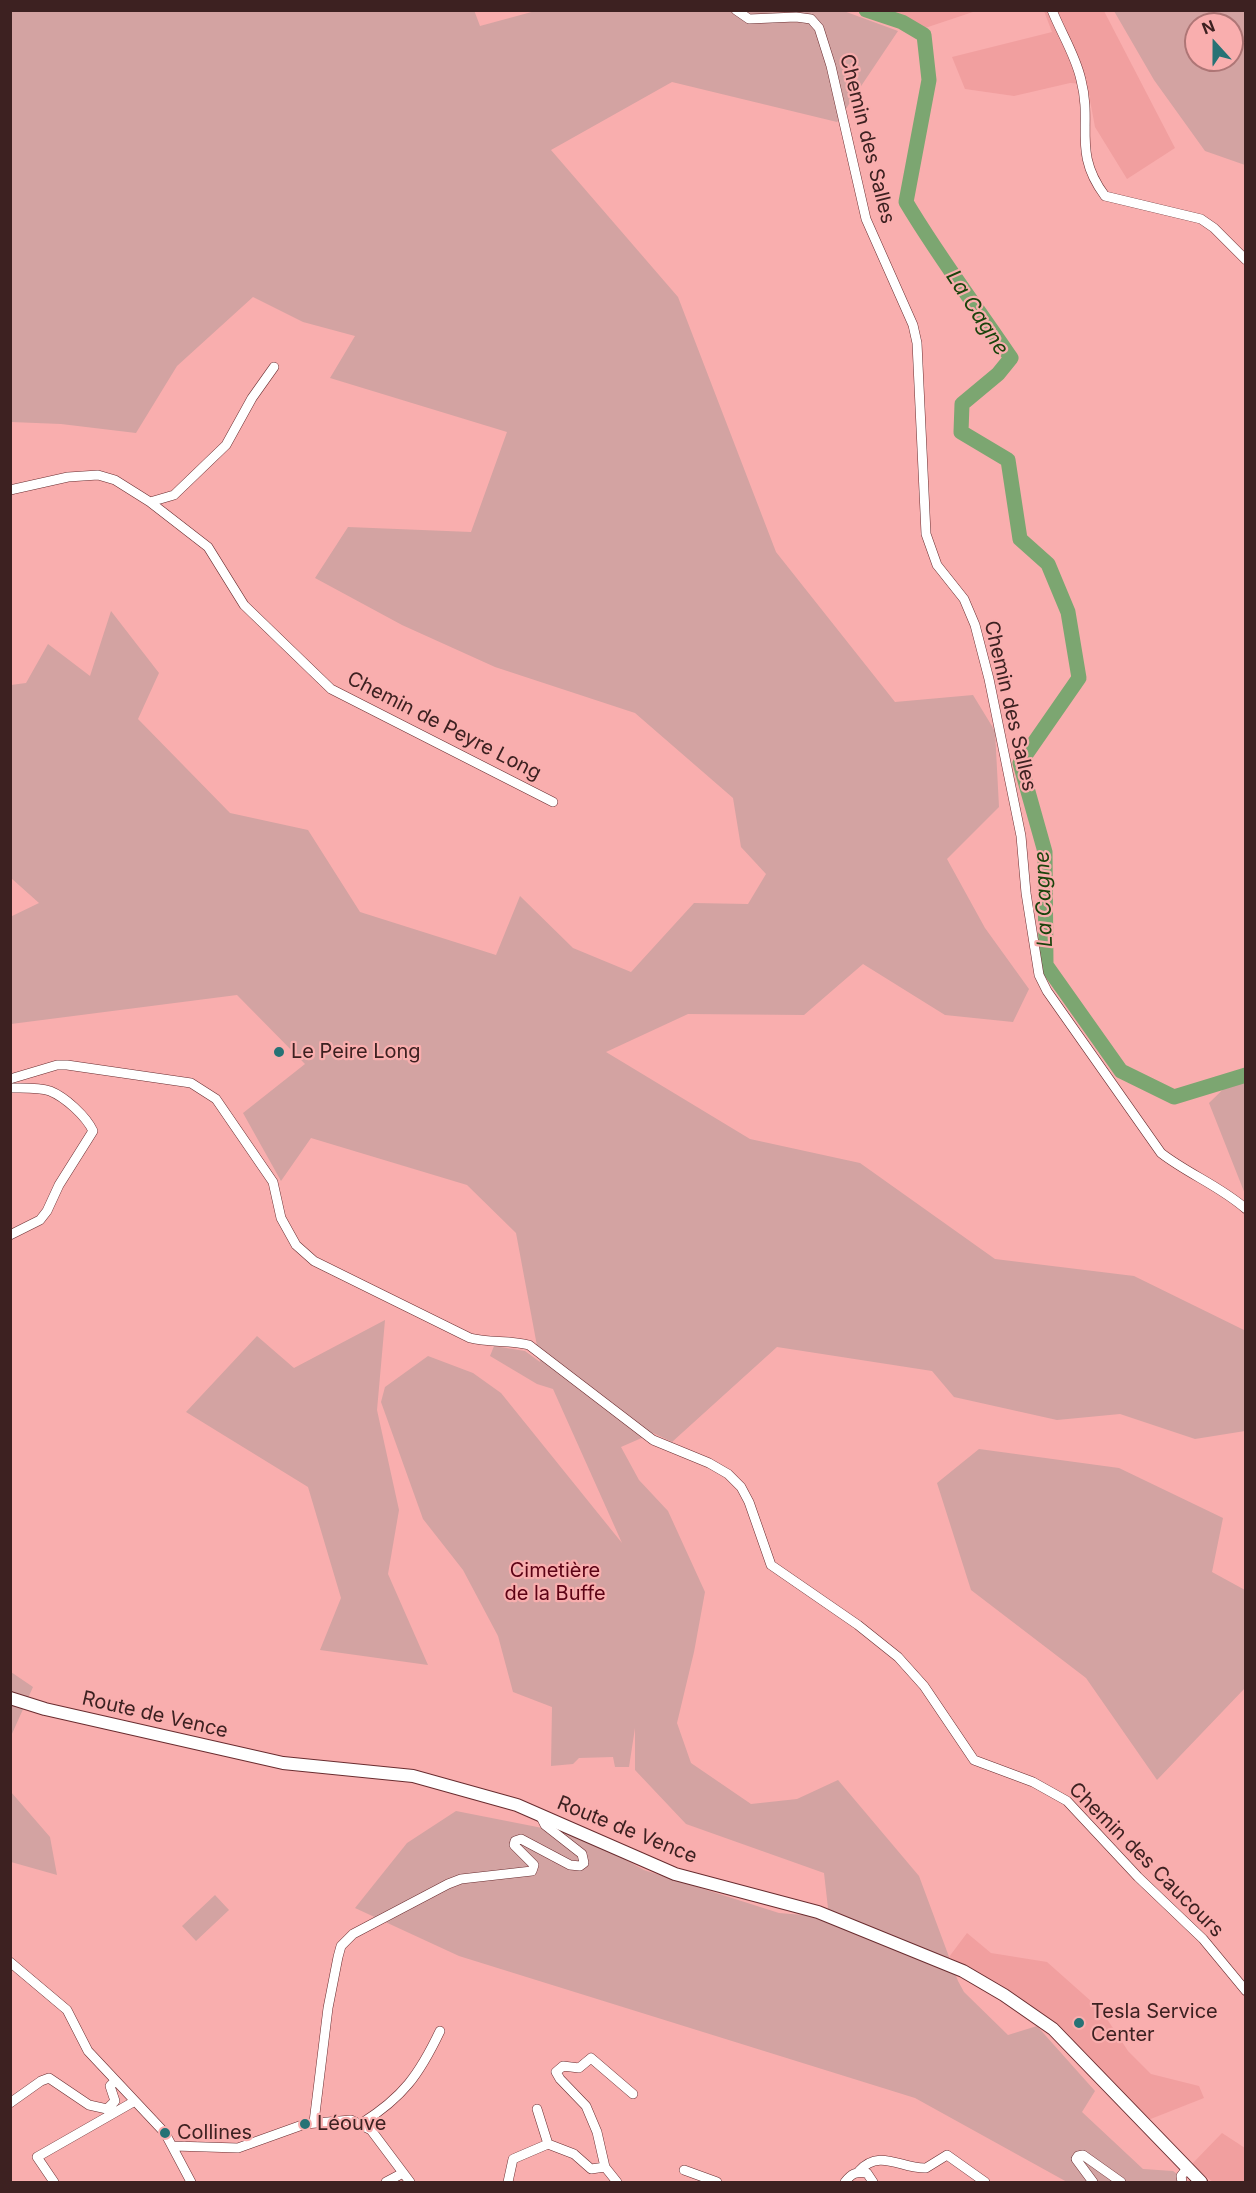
<!DOCTYPE html>
<html>
<head>
<meta charset="utf-8">
<style>
  body { margin:0 }
  #map { position:relative; width:1256px; height:2193px; overflow:hidden; background:#f9aeae; font-family:Inter,sans-serif }
  canvas { display:block }
  .frame { position:absolute; inset:0; border:12px solid #3d2121; pointer-events:none }
  .north { position:absolute; left:1184px; top:12px; width:60px; height:60px; box-sizing:border-box; background:#f9aeae; border:2px solid #ae7676; border-radius:50%; rotate:339deg; font-size:16px; font-weight:700; line-height:24px; text-align:center; color:#3d2121 }
  .north::after { content:''; display:block; margin:auto; width:21px; height:27px; background:#277275; clip-path:polygon(50% 0,100% 100%,50% 72%,0 100%) }
</style>
</head>
<body>
<div id="map">
<canvas width="1256" height="2193"></canvas>
<div class="frame"></div>
<div class="north">N</div>
</div>
<script>
const g = document.querySelector('canvas').getContext('2d');
g.lineJoin = 'round';
function paint(path, color) {
  g.fillStyle = color;
  g.fill(path, 'evenodd');
}
function stroke(path, color, width, dash) {
  g.strokeStyle = color;
  g.lineWidth = width;
  g.lineCap = dash ? 'butt' : 'round';
  g.setLineDash(dash || []);
  g.stroke(path);
}
function label(font, color, halo, rows, align = 'center') {
  g.font = font + ' Inter,sans-serif';
  g.lineWidth = 4.5;
  g.setLineDash([]);
  g.textBaseline = 'middle';
  g.strokeStyle = halo;
  g.fillStyle = color;
  for (const [text, x, y, turn = 0] of rows) {
    g.save();
    g.translate(x, y);
    g.rotate((+turn || 0) * Math.PI / 180);
    g.textAlign = isNaN(turn) ? turn : align;
    if (halo) g.strokeText(text, 0, 0);
    g.fillText(text, 0, 0);
    g.restore();
  }
}
paint(new Path2D(`
  M881 11V10L976 11 925 28Z
  M1044 11H1104L1175 148 1127 179 1095 127 1087 84 1070 83 1014 96 965 89 952 57 1052 32Z
  M967 1933 991 1953 1047 1962 1101 2010 1128 2051 1151 2074 1199 2086 1204 2098 1148 2120 1056 2023 1001 1985 949 1957Z
  M1222 2133 1245 2148V2182H1213L1191 2165Z`), '#f19f9f');
paint(new Path2D(`
  M474 10 480 26 539 10H841L898 31 837 122 672 82 551 150 678 297 776 552 895 702 973 695 995 731 999 807 947 859 985 928 1029 989 1013 1022 945 1015 863 964 804 1015 688 1014 606 1052 750 1139 860 1163 995 1259 1134 1276 1244 1330 1245 1328V1431L1195 1439 1120 1414 1057 1420 954 1397 932 1371 777 1347 672 1442 653 1433 621 1447 639 1480 668 1511 705 1592 694 1652 677 1723 691 1763 751 1804 797 1799 838 1780 919 1876 958 1981 964 1992 1008 2035 1037 2026 1095 2091 1082 2112 1143 2169 1173 2171 1188 2182H1067L915 2098 459 1956 355 1908 407 1843 456 1811 583 1836 644 1870 779 1913 829 1917 824 1873 686 1824 635 1770V1728L629 1767H615L613 1757 579 1758 573 1764 551 1766 552 1707 513 1692 498 1636 463 1570 423 1519 381 1402 385 1387 428 1356 473 1373 501 1393 622 1543 553 1389 537 1384 490 1356 494 1346 525 1351 540 1362 516 1233 467 1185 311 1138 281 1181 243 1113 305 1064 237 995 11 1024 10 917 39 903 11 878V685L26 683 48 644 90 676 111 611 159 673 138 719 230 813 308 830 360 912 496 955 520 896 573 948 631 972 694 903 748 904 766 874 741 847 733 798 635 713 495 667 402 625 315 578 348 527 471 532 507 432 330 378 355 336 303 322 253 297 177 366 136 433 61 424 11 422V11Z
  M1114 11H1245V165L1205 151 1154 80ZM1196 24H1232V60H1196Z
  M1245 1068V1194L1209 1103Z
  M385 1320 377 1410 399 1510 388 1574 428 1665 320 1650 341 1598 308 1487 186 1412 257 1336 294 1368Z
  M979 1449 1119 1468 1223 1518 1212 1572 1245 1590V1688L1157 1780 1086 1678 971 1590 937 1483Z
  M11 1672 33 1687 11 1736Z
  M11 1792 50 1837 57 1875 11 1862Z
  M215 1895 229 1910 196 1941 182 1926Z`), '#d3a3a2');
stroke(new Path2D(`
  M866 10 902 22 924 35 929 80 906 202C938 256 976 306 1011 358L998 374 962 404 961 432 1008 460 1020 539 1048 564 1068 612 1079 678 1020 763 1045 852 1046 965 1121 1071 1174 1097 1246 1075`), '#7ca671', 15);
const minor = new Path2D(`
  M736 10 749 19 796 17 811 19 819 28 831 66 866 219 913 325 917 343 926 534 937 565 964 599 975 625 989 679 1021 836 1026 893 1039 975 1047 991 1161 1153C1188 1174 1220 1186 1246 1209
  M1052 10C1061 33 1076 56 1081 80 1093 126 1072 152 1105 196L1201 219 1214 228 1246 260
  M10 490 68 477 98 475 115 480 150 502 208 547 244 605 331 689 553 802
  M150 502 174 495 226 445 252 398 274 367
  M10 1079 57 1065H67L191 1083 216 1099 273 1182 281 1218 296 1245 314 1261 470 1338C490 1343 509 1340 529 1345L653 1440 709 1463 728 1474 741 1487 749 1502 771 1565 858 1625 898 1657 924 1686 974 1760 1033 1782 1067 1801 1138 1877 1203 1939 1246 1991
  M10 1088C23 1088 38 1087 50 1091 65 1097 86 1116 93 1131L59 1185 47 1211 40 1220 10 1235
  M10 1962 67 2010 88 2051 165 2133 191 2182
  M10 2103 41 2081 49 2078 89 2105 107 2109 115 2101 110 2086 115 2081
  M537 2109 548 2144
  M314 2122 328 2008 338 1957 341 1946 353 1934 448 1884 461 1879 532 1871 534 1865 514 1845 515 1841 521 1839 570 1865 580 1866 584 1863 582 1854 545 1825 540 1815
  M362 2123C403 2097 419 2075 440 2031
  M174 2146 238 2148 305 2124 351 2120 371 2130 410 2182
  M684 2170 717 2182
  M859 2171C880 2148 901 2169 926 2168L947 2155 985 2182
  M54 2182 37 2157 135 2101
  M386 2182 403 2173
  M508 2182 513 2159 548 2144 574 2154 591 2169 605 2167
  M617 2182 605 2167 597 2132 586 2106 560 2079 556 2072 563 2066 579 2068 591 2058 633 2094
  M845 2182C851 2174 856 2171 867 2173L873 2182
  M1093 2182 1076 2159 1078 2156 1083 2155 1121 2182
  M1182 2182 1181 2176 1186 2170`);
const major = new Path2D(`
  M10 1698 45 1709 283 1763 413 1776 517 1805 675 1874 818 1912 963 1971 1004 1995 1053 2029 1201 2182`);
stroke(minor, '#692c2f', 10);
stroke(major, '#692c2f', 14);
stroke(minor, '#fff', 9);
stroke(major, '#fff', 12);
for (const [x, y, r, color] of [
  [279,1052,6,"#277275"],
  [1079,2023,6,"#277275"],
  [305,2124,6,"#277275"],
  [165,2133,6,"#277275"]
]) {
  const dot = new Path2D();
  dot.arc(x, y, r, 0, 2 * Math.PI);
  g.fillStyle = color;
  g.fill(dot);
  stroke(dot, '#f9aeae', 2);
}
label('20px', '#3d2121', '#f9aeae', [
  ["Chemin des Salles",867,139,76],
  ["Chemin des Salles",1010,706,77],
  ["Chemin de Peyre Long",444,726,27],
  ["Route de Vence",155,1715,13],
  ["Route de Vence",627,1830,22],
  ["Chemin des Caucours",1146,1860,45]
]);
label('20px', '#3d2121', '#f9aeae', [
  ["Le Peire Long",291,1052],
  ["Tesla Service",1091,2012],
  ["Center",1091,2035],
  ["Léouve",317,2124],
  ["Collines",177,2133]
], 'left');
label('20px', '#5b0214', '#f9aeae', [
  ["Cimetière",555,1571],
  ["de la Buffe",555,1594]
]);
label('italic 21px', '#1a430c', '#f9aeae', [
  ["La Cagne",977,313,57],
  ["La Cagne",1044,899,-92]
]);
</script>
</body>
</html>
